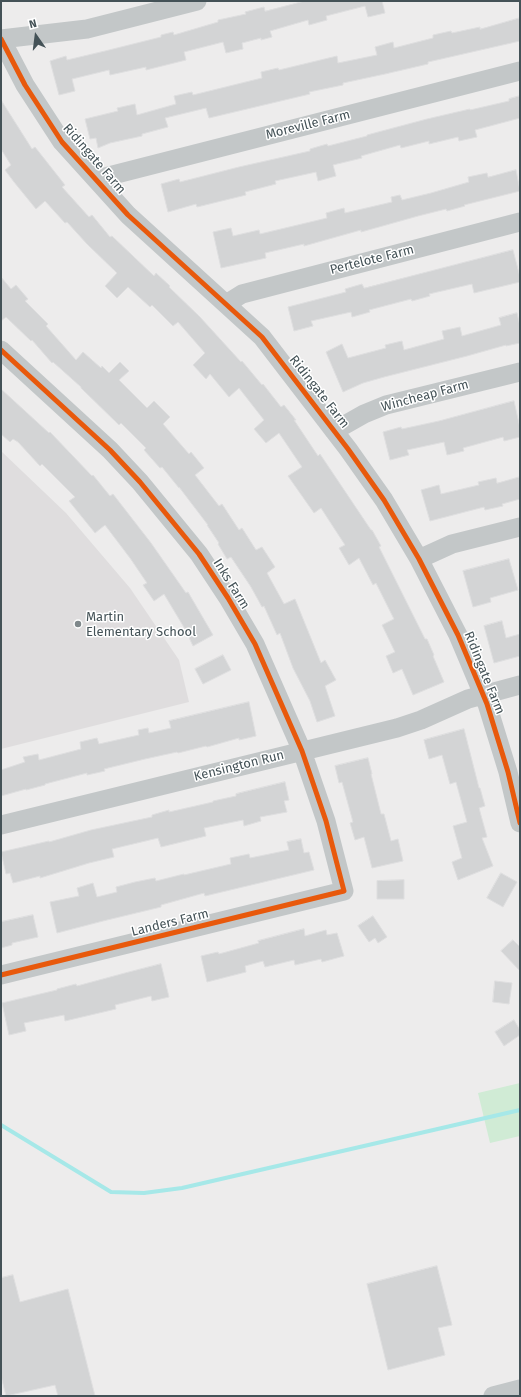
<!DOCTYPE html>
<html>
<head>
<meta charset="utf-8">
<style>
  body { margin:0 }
  #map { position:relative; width:521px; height:1397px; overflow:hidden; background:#edecec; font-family:"Fira Sans",sans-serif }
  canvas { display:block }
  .frame { position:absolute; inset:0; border:2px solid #445257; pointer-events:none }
  .north { position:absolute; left:16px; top:16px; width:40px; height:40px; -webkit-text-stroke:3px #fff; paint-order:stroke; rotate:346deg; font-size:11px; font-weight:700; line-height:16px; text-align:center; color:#445257 }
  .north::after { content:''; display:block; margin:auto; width:14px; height:18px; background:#445257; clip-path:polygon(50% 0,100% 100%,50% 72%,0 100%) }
</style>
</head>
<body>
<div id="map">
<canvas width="521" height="1397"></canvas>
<div class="frame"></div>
<div class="north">N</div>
</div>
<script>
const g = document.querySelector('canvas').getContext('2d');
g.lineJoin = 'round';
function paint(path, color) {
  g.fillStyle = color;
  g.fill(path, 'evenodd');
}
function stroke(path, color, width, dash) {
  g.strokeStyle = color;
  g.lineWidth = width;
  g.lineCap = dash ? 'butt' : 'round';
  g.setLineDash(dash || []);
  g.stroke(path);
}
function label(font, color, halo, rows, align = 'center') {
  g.font = font + ' "Fira Sans",sans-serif';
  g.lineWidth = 3;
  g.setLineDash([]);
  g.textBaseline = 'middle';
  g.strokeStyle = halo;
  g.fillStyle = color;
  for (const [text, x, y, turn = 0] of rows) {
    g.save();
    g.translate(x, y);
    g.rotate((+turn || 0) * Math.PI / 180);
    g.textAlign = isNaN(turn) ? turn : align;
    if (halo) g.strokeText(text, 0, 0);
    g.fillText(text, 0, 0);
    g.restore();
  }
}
paint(new Path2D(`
  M1 451 66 513 130 588 179 660 189 702 1 749Z`), '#dfddde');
paint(new Path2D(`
  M520 1083V1136L490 1143 478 1093Z`), '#d0ebd5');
stroke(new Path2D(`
  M1 1125 111 1192 144 1193 182 1188 520 1110`), '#a6e8e8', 4);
const building = new Path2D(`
  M305 1H382L385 13 368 17 365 6 326 16 327 20 309 25 308 20 270 31 272 37 261 40V38L242 43 243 49 226 53 223 42 184 52 186 60 146 70V67L110 75 109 70 72 79 75 91 59 95 50 61 66 56 67 60 105 51 161 37V35L173 32 174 35 218 22V20L246 14 245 12 264 7 265 11Z
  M520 18V41L428 62V64L385 74 343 83V85L309 92 310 94 209 118 206 108 165 118 168 127 142 134V136L110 143 98 148 96 138 90 139 85 119 118 111 117 108 135 104 137 115 176 104 174 96 192 92 193 95 262 78 261 72 278 68 279 70 337 56 338 63 377 55 375 47 393 42 394 48 433 38V35L451 31 452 33 480 27V29Z
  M520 96V118L475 130 477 137 459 141 458 137 429 144V141L401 148 400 145 361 156 362 158 333 165 336 176 318 181 316 172 275 181 276 184 245 192 246 195 197 207 196 204 168 212 161 184 179 179 180 182 239 167 310 151V149L327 144 328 146 367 136V135L427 119 470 109V110L509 101V99Z
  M1 100 32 149 35 147 65 185 62 187 89 217 92 215 110 237 112 236 154 276 156 273 170 286 169 287 200 317 241 362 242 361 262 385 263 384 281 407 284 405 296 420H294L318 456 320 454 371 530H372L381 546 379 547 425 639H427L434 655 433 656 444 682 413 695 402 669 393 673 386 656 395 652 382 625 394 619 376 583 373 585 359 558 349 565 339 548 345 545 321 508 314 513 288 476 302 467 279 433 266 443 254 429 264 420 239 388 229 397 210 374 206 379 193 365 205 353 178 322 173 326 152 305 150 307 128 287 117 298 105 286 117 273 87 244 67 222 65 223 45 201 36 209 14 182 5 170 11 165 1 149Z
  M516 170 520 191 464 205 465 206 447 211 446 209 418 216 379 227 361 232V230L304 246V244L265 253 266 258 221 268 213 232 231 228 233 236 259 230 260 234 327 218 326 213 344 208 345 213 392 202 391 197 400 195 402 200 431 193 469 182 468 177 487 173 488 177Z
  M513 250 520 277V282L474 293 472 284 429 294 430 296 412 301 411 299 369 310 370 312 352 317 351 312 311 321 313 326 294 331 288 307 346 292 345 289 362 284 364 288Z
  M1 277 11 289 16 285 28 299 25 301 48 324 46 326 76 360 83 352 101 368 102 366 109 373 120 362 129 371 119 380 147 408 154 401 170 417 163 424 189 454 191 452 204 468 195 475 219 506 222 504 239 530 242 528 256 550 262 547 275 567 267 573 284 604 295 599 321 663 325 660 336 680 325 686 335 716 317 722 310 701 293 668 280 633 277 635 264 606 262 607 251 587 231 557 227 559 218 544 219 543 207 525H208L179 487V488L162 467 160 468 144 450 146 448 121 423 119 425 81 388V387L53 362 52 363 32 340 31 341 6 317 1 321Z
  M517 313 520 326V343L506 346V345L467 356 384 377 363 383 343 392 326 352 342 344 348 358 386 348 385 345 402 341 404 350 444 339 442 331 460 327 462 336 501 325 499 318Z
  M1 389 49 433 50 432 92 476 93 475 110 496 113 494 151 543 186 593 188 592 213 635 193 646 185 629 164 594 154 601 143 585 147 583 130 558 105 525 95 533 69 501 75 497 42 464 40 466 18 442 13 439 10 442 1 434Z
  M514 401 520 428V437L504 441 503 437 463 448 464 451 447 455 444 442 407 450 409 455 390 460 383 432 401 427 402 429 439 421Z
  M520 477V499L502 504 503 506 485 510 484 507 430 521 421 490 439 485 441 494 479 485 478 482 496 478 497 483Z
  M509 559 518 590 490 598 491 602 473 607 463 571Z
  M502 621 506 638 520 634V656L494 663 484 626Z
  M223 655 231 670 203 684 195 669Z
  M249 702 256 736 239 740V738L207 747 206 746 178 753 177 752 145 759 104 769 105 771 87 775V773L45 784V785L26 790V789L1 796V770L25 762 23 757 38 754 39 760 81 749 80 742 97 738 99 744 139 735 138 730 148 728 149 733 171 728 169 721Z
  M464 729 479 788H480L485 806 479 808 487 837 482 838 493 866 458 880 452 862 462 858 453 826 467 822 456 782 450 784 442 755 429 759 424 740Z
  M368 758 372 774H371L381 814H384L391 841 398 839 403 861 372 868 364 837 355 840 350 823 353 822 342 782 339 783 335 766Z
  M285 782 289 800 284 801 287 812 260 817 261 821 244 826 243 820 204 828 206 836 161 847 158 838 112 849 114 857 89 863 40 878V876L13 883 10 873 6 874 1 852 49 841V842L91 830 152 817V815L169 810V812L213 802V801L236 796V794Z
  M301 839 304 853 309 852 314 870 205 896 204 893 161 905V907L103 921 57 933 50 902 79 896 77 888 93 883 97 897 117 892 116 887 135 882 155 878 156 881 184 874V875L231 864 230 858 249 854 250 858 289 850 287 842Z
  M501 873 517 882 503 907 487 898Z
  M404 880V899H377V881Z
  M33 915 38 937 12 943V945L1 948V922Z
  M373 916 387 937 378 943 375 938 369 942 358 926Z
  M304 929 305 936 326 930 327 935 337 933 344 956 322 962 321 959 295 965 294 960 265 967 263 961 245 966 246 972 207 982 201 956 218 952 219 954 259 943 258 941Z
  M513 940 520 947V971L501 951Z
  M161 964 169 997 152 1001 151 996 115 1005 116 1009 65 1021 64 1015 24 1023 26 1031 9 1035 2 1003 57 990V989L76 984 77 986 125 973Z
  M495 981 512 983 509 1004 493 1002Z
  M514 1020 520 1030V1035L504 1046 495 1032Z
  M437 1266 452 1325 438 1328 445 1355 388 1370 367 1284Z
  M13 1275 20 1302 68 1289 95 1396H58L55 1385 6 1396 1 1376V1278Z`);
paint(building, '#d3d4d5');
stroke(building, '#dededf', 1);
stroke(new Path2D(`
  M1 39 25 85 62 142 128 215 262 337 348 449 384 500 419 559 458 635 469 661 487 704 508 772 520 823
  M1 39 87 29 197 1
  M97 179 520 71
  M226 304 242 294 520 222
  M1 350 110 450 140 482 199 554 228 598 255 644 302 751 326 821 344 891 1 975
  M334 431 364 414 386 405 520 372
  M419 559 452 544 520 527
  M1 825 397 728 421 720 468 699 520 685
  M493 1396 520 1389`), '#c3c7c8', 19);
stroke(new Path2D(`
  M1 39 25 85 62 142 128 215 262 337 348 449 384 500 419 559 458 635 469 661 487 704 508 772 520 823
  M1 350 110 450 140 482 199 554 228 598 255 644 302 751 326 821 344 891 1 975`), '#e8590c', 5);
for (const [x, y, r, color] of [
  [78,624,4,"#7f888b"]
]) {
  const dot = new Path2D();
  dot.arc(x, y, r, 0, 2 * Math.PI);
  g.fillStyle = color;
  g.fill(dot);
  stroke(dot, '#fff', 1.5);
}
label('13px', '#445257', '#fff', [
  ["Moreville Farm",308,125,-14],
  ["Ridingate Farm",94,159,49],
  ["Pertelote Farm",372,260,-14],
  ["Ridingate Farm",319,392,52],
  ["Wincheap Farm",425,396,-15],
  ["Inks Farm",231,584,58],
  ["Ridingate Farm",484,673,68],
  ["Kensington Run",239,766,-14],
  ["Landers Farm",170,923,-14]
]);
label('13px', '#445257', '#fff', [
  ["Martin",86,617],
  ["Elementary School",86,632]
], 'left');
</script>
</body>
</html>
